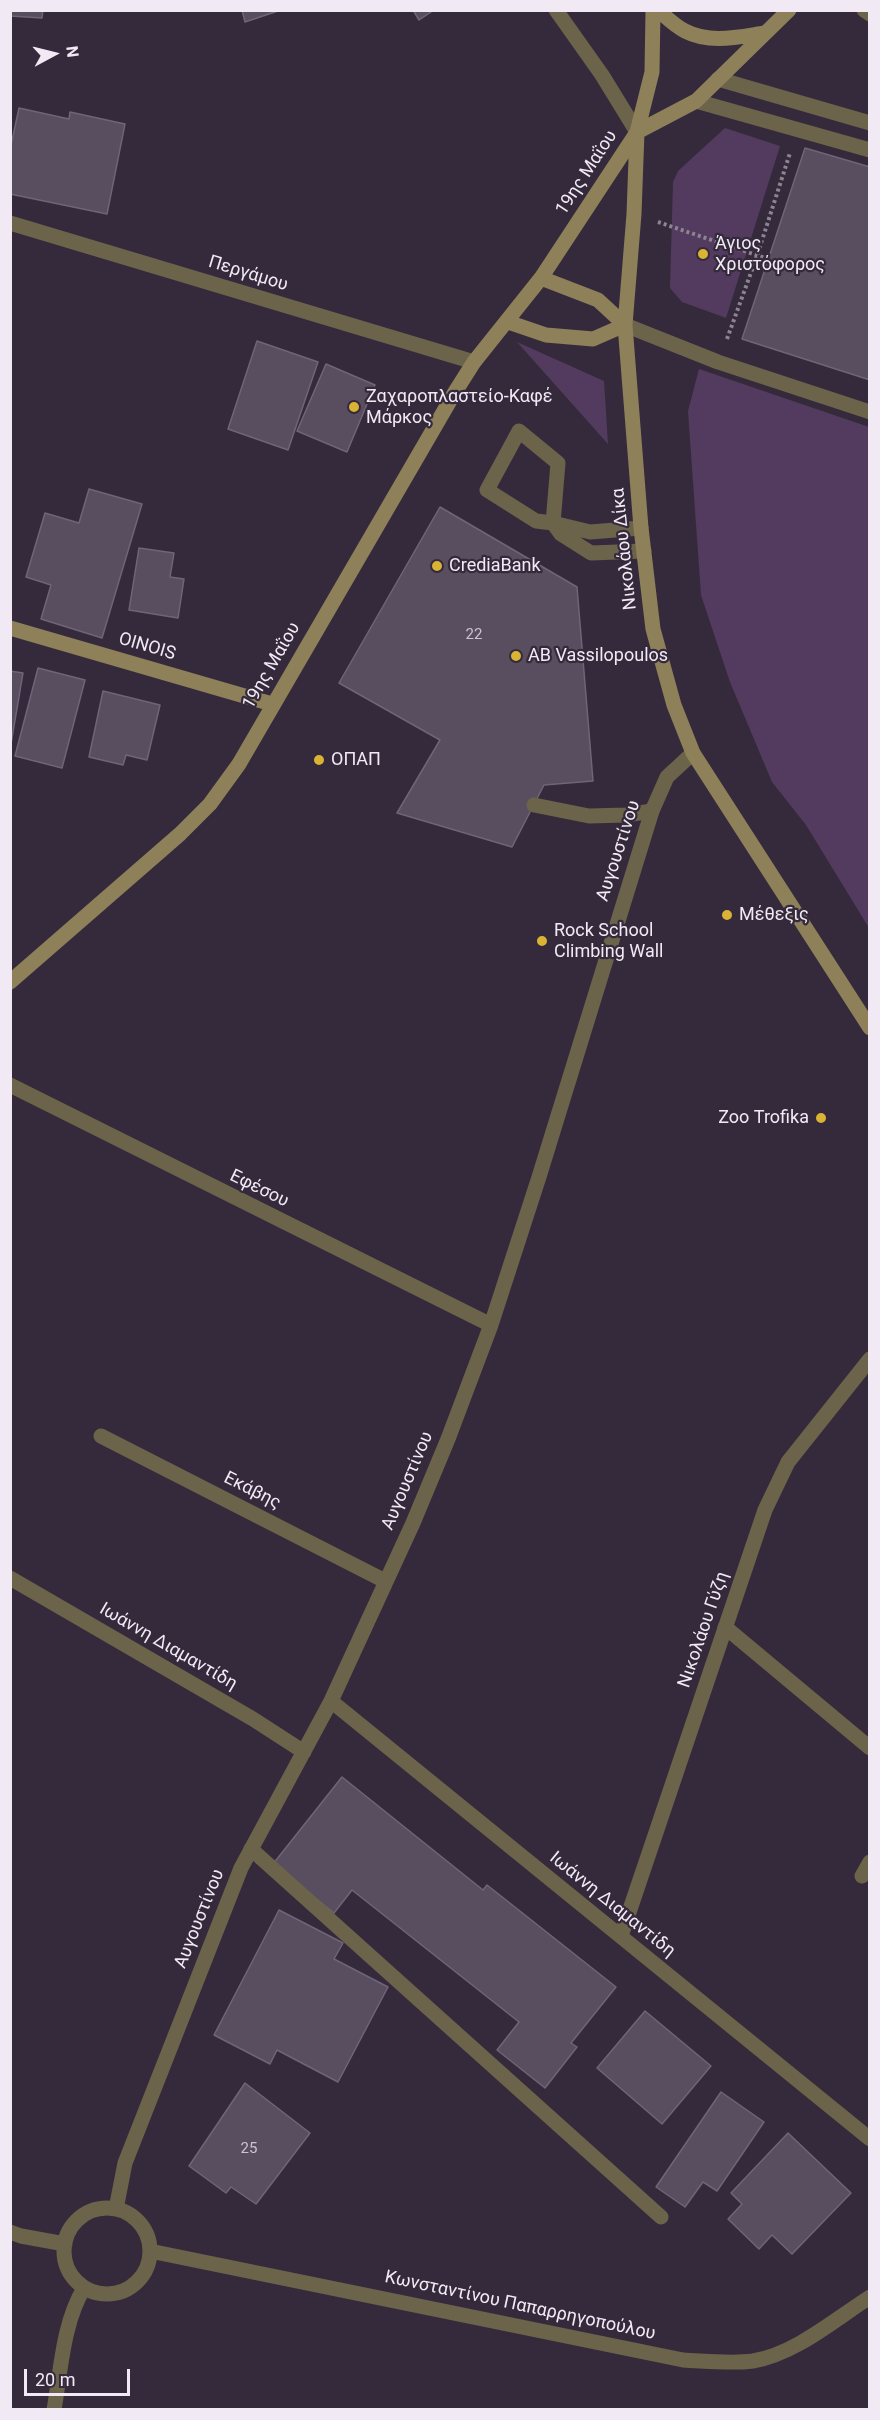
<!DOCTYPE html>
<html>
<head>
<meta charset="utf-8">
<style>
  body { margin:0 }
  #map { position:relative; width:880px; height:2420px; overflow:hidden; background:#352a3b; font-family:Roboto,sans-serif }
  canvas { display:block }
  .frame { position:absolute; inset:0; border:12px solid #f1eaf5; pointer-events:none }
  .north { position:absolute; left:24px; top:24px; width:60px; height:60px; -webkit-text-stroke:4px #352a3b; paint-order:stroke; rotate:83deg; font-size:16px; font-weight:700; line-height:24px; text-align:center; color:#f1eaf5 }
  .north::after { content:''; display:block; margin:auto; width:21px; height:27px; background:#f1eaf5; clip-path:polygon(50% 0,100% 100%,50% 72%,0 100%) }
  .scale { position:absolute; left:24px; top:2369px; width:106px; height:27px; box-sizing:border-box; border:3px solid #f1eaf5; border-top:0; padding-left:8px; font-size:18px; line-height:21px; white-space:nowrap; color:#f1eaf5; -webkit-text-stroke:4px #352a3b; paint-order:stroke }
</style>
</head>
<body>
<div id="map">
<canvas width="880" height="2420"></canvas>
<div class="frame"></div>
<div class="north">N</div>
<div class="scale">20 m</div>
</div>
<script>
const g = document.querySelector('canvas').getContext('2d');
g.lineJoin = 'round';
function paint(path, color) {
  g.fillStyle = color;
  g.fill(path, 'evenodd');
}
function stroke(path, color, width, dash) {
  g.strokeStyle = color;
  g.lineWidth = width;
  g.lineCap = dash ? 'butt' : 'round';
  g.setLineDash(dash || []);
  g.stroke(path);
}
function label(font, color, halo, rows, align = 'center') {
  g.font = font + ' Roboto,sans-serif';
  g.lineWidth = 4.5;
  g.setLineDash([]);
  g.textBaseline = 'middle';
  g.strokeStyle = halo;
  g.fillStyle = color;
  for (const [text, x, y, turn = 0] of rows) {
    g.save();
    g.translate(x, y);
    g.rotate((+turn || 0) * Math.PI / 180);
    g.textAlign = isNaN(turn) ? turn : align;
    if (halo) g.strokeText(text, 0, 0);
    g.fillText(text, 0, 0);
    g.restore();
  }
}
paint(new Path2D(`
  M725 128 780 146 726 318 682 302 670 288 673 182 678 171Z
  M517 342 604 381 608 444Z
  M699 369 869 427V928L806 825 772 782 730 682 701 595 688 411Z`), '#533b5f');
const building = new Path2D(`
  M10 10H43L42 18 10 16Z
  M242 10H281L245 22Z
  M413 10H434L419 20Z
  M19 108 69 119 70 112 125 124 107 214 10 194V150Z
  M805 148 870 167V380L742 339Z
  M257 341 318 362 288 450 228 429Z
  M326 364 375 385 347 452 297 431Z
  M89 489 142 504 102 638 41 619 51 585 26 577 45 513 79 523Z
  M440 507 577 587 593 781 544 785 512 847 397 813 440 740 339 683Z
  M139 548 174 553 170 577 184 579 178 618 129 610Z
  M38 668 85 680 62 768 15 756Z
  M10 671 23 673 10 750Z
  M103 691 160 705 147 760 126 755 123 765 89 757Z
  M342 1777 483 1890 487 1885 616 1987 571 2043 577 2047 545 2088 497 2050 519 2022 352 1890 334 1913 273 1864Z
  M279 1910 343 1943 334 1959 388 1987 338 2082 277 2050 270 2064 214 2035Z
  M645 2011 711 2066 662 2124 597 2068Z
  M245 2083 310 2133 256 2204 231 2187 226 2193 189 2166Z
  M721 2092 764 2122 717 2191 703 2182 685 2207 656 2187Z
  M788 2133 851 2193 792 2254 772 2235 759 2249 728 2219 742 2204 731 2193Z`);
paint(building, '#594d60');
stroke(building, '#706478', 1.5);
stroke(new Path2D(`
  M658 222 768 259
  M727 339 757 256 790 153`), '#8d8392', 4, [3, 3]);
stroke(new Path2D(`
  M864 10 870 14
  M718 79 870 123
  M696 101 870 150
  M625 325 718 362 870 412
  M641 528 590 532 553 523 558 463 519 431 487 490 536 521 553 523 561 534 591 553 644 551
  M534 805 589 816 626 815 652 811
  M725 1627 870 1748
  M251 1849 661 2217
  M862 1876 870 1862`), '#6c634b', 15);
stroke(new Path2D(`
  M556 10 602 75 637 132
  M10 223 474 362
  M10 1085 491 1325
  M101 1436 385 1581
  M10 1578 253 1719 304 1752
  M331 1701 870 2139
  M621 1936 765 1510 788 1462 870 1359
  M64 2251a43 43 0 1 1 86 0a43 43 0 1 1-86 0Z
  M116 2209 125 2163 241 1868 331 1701 413 1523 448 1439 491 1325 539 1177 652 811 667 777 693 753
  M10 2232 21 2236 65 2244
  M150 2251 683 2360C706 2361 730 2364 753 2361 795 2354 834 2320 870 2297
  M54 2410C61 2369 63 2323 84 2288`), '#6c634b', 15);
stroke(new Path2D(`
  M653 10 652 72 637 132 634 214 625 325 641 528 653 629 674 705 693 753 870 1028
  M658 10C666 17 675 26 685 31 710 44 738 37 765 33
  M508 322 546 335 593 339 625 325 598 300 541 278
  M10 628 272 704
  M10 982 180 834 210 804 239 764 455 392 474 362 541 278 637 132 696 101 789 10`), '#8e8059', 15);
for (const [x, y, r, color] of [
  [703,254,6,"#dab334"],
  [354,407,6,"#dab334"],
  [437,566,6,"#dab334"],
  [516,656,6,"#dab334"],
  [319,760,6,"#dab334"],
  [727,915,6,"#dab334"],
  [542,941,6,"#dab334"],
  [821,1118,6,"#dab334"]
]) {
  const dot = new Path2D();
  dot.arc(x, y, r, 0, 2 * Math.PI);
  g.fillStyle = color;
  g.fill(dot);
  stroke(dot, '#352a3b', 2);
}
label('15px', '#cbc3d0', null, [
  ["22",474,635],
  ["25",249,2149]
]);
label('18px', '#f1eaf5', '#352a3b', [
  ["19ης Μαΐου",587,173,-57],
  ["Περγάμου",248,274,17],
  ["Νικολάου Δίκα",625,549,-96],
  ["OINOIS",147,647,16],
  ["19ης Μαΐου",272,666,-60],
  ["Αυγουστίνου",619,851,-72],
  ["Εφέσου",259,1189,26],
  ["Αυγουστίνου",408,1481,-67],
  ["Εκάβης",252,1491,27],
  ["Νικολάου Γύζη",704,1630,-71],
  ["Ιωάννη Διαμαντίδη",168,1647,30],
  ["Ιωάννη Διαμαντίδη",612,1905,39],
  ["Αυγουστίνου",200,1919,-68],
  ["Κωνσταντίνου Παπαρρηγοπούλου",520,2306,12]
]);
label('18px', '#f1eaf5', '#352a3b', [
  ["Άγιος",715,244],
  ["Χριστόφορος",715,265],
  ["Ζαχαροπλαστείο-Καφέ",366,397],
  ["Μάρκος",366,418],
  ["CrediaBank",449,566],
  ["AB Vassilopoulos",528,656],
  ["ΟΠΑΠ",331,760],
  ["Μέθεξις",739,915],
  ["Rock School",554,931],
  ["Climbing Wall",554,952],
  ["Zoo Trofika",809,1118,"right"]
], 'left');
</script>
</body>
</html>
